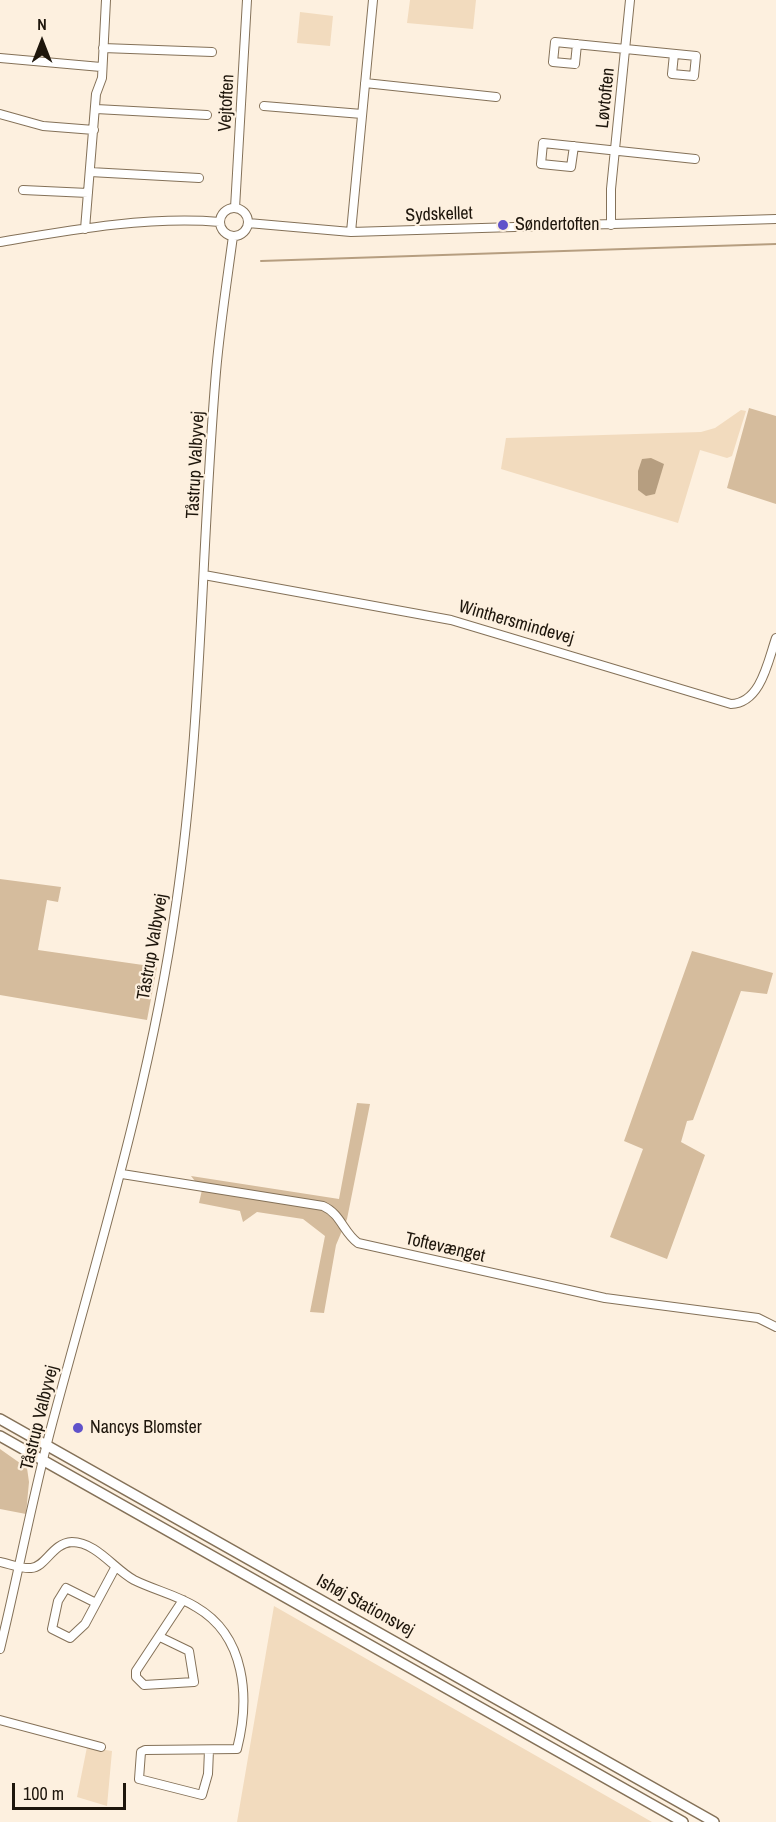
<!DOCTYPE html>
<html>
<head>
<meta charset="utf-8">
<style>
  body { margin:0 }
  #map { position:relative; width:776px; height:1822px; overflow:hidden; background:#fdf0df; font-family:"Archivo Narrow",sans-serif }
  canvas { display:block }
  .north { position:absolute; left:12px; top:12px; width:60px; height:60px; -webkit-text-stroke:4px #fdf0df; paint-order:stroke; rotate:0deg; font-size:16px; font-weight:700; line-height:24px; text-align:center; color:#1e160c }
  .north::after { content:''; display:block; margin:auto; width:21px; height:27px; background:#1e160c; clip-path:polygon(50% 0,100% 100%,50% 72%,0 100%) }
  .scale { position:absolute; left:12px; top:1783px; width:114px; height:27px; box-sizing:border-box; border:3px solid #1e160c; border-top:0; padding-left:8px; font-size:18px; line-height:21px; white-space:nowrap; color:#1e160c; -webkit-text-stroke:4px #fdf0df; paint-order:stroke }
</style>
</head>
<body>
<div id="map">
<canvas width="776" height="1822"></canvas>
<div class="north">N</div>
<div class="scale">100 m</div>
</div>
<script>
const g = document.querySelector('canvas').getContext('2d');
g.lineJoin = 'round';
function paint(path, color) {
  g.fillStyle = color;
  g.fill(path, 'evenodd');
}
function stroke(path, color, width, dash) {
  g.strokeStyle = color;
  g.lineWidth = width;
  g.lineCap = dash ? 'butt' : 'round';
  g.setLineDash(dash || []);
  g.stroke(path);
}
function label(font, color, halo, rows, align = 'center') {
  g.font = font + ' "Archivo Narrow",sans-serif';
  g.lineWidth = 4.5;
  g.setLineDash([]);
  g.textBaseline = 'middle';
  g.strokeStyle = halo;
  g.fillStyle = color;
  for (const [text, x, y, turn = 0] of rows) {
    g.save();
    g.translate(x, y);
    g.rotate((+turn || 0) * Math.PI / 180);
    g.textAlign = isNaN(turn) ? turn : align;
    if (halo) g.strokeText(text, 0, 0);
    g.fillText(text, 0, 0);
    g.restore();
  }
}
paint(new Path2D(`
  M410 0H476L473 29 407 23Z
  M300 12 333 16 330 46 297 43Z
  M741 410 746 411 732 456 727 458 700 450 678 523 501 469 506 438 701 432 715 428Z
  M274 1606 652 1822H237Z
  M87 1747 112 1751 107 1806 77 1797Z`), '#f2dbbe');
paint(new Path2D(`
  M749 408 776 416V504L727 488Z
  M0 879 61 887 58 902 47 900 38 950 157 967 147 1020 0 995Z
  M692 951 773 973 767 994 741 991 693 1120 687 1121 681 1142 705 1155 667 1259 610 1237 643 1149 624 1141Z
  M357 1103 370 1104 347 1219 336 1245 324 1313 310 1312 325 1236 303 1219 257 1212 243 1222 240 1211 199 1203 202 1190 191 1176 339 1199Z
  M0 1449 27 1468 29 1482 26 1514 0 1509Z`), '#d5bc9d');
paint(new Path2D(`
  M651 458 664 464 655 494 646 496 638 490V471L642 459Z`), '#b69e80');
stroke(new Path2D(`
  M261 261 776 244`), '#b69e80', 2);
const minor = new Path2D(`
  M577 44 575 64 553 62 555 42 696 56 694 76 672 74 674 54
  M103 48 212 52
  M0 58 101 67
  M365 83 496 97
  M264 106 362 114
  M96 109 207 115
  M0 114 43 126 94 130
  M574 146 571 167 541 164 543 143 695 159
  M90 172 199 178
  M23 190 88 193
  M235 208 247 0
  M220 222a14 14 0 1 1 28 0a14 14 0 1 1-28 0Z
  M248 223 351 232 776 219
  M611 225V189L630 0
  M85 229 96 94 102 78 106 0
  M351 232 373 0
  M0 242C71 230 148 216 220 222
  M204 575 451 620 731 704C761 703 768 661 776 638
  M122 1174 323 1206C341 1214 343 1232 358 1243L605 1298 758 1318 776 1327
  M0 1562C10 1564 22 1569 31 1568 46 1567 52 1543 72 1542 96 1542 114 1569 134 1580 154 1590 177 1595 196 1607 246 1636 250 1698 237 1749L145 1750 141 1752 139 1779 202 1795 208 1774 209 1750
  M96 1603 66 1588 58 1601 52 1629 70 1638 85 1624 115 1568
  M160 1637 189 1651 194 1682 144 1685 136 1677V1671L183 1600
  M0 1649C18 1575 32 1499 52 1424 98 1252 151 1082 176 905 202 728 201 549 216 372 220 326 227 281 233 236
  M0 1720 101 1747`);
const major = new Path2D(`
  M0 1419 714 1822
  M0 1436 683 1822`);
stroke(minor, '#847158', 10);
stroke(major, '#847158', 12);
stroke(minor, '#fff', 8);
stroke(major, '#fff', 9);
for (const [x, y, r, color] of [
  [503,225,6,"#6052ca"],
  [78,1428,6,"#6052ca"]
]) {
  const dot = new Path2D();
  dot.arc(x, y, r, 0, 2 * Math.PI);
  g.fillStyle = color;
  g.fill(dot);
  stroke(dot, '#fdf0df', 2);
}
label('18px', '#1e160c', '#fdf0df', [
  ["Løvtoften",606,98,-84],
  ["Vejtoften",227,103,-87],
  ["Sydskellet",439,215,-2],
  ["Tåstrup Valbyvej",196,465,-87],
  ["Winthersmindevej",516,623,16],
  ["Tåstrup Valbyvej",153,947,-80],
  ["Toftevænget",445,1248,13],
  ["Tåstrup Valbyvej",40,1418,-76],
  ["Ishøj Stationsvej",365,1606,29]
]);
label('18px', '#1e160c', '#fdf0df', [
  ["Søndertoften",515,225],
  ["Nancys Blomster",90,1428]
], 'left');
</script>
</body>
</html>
